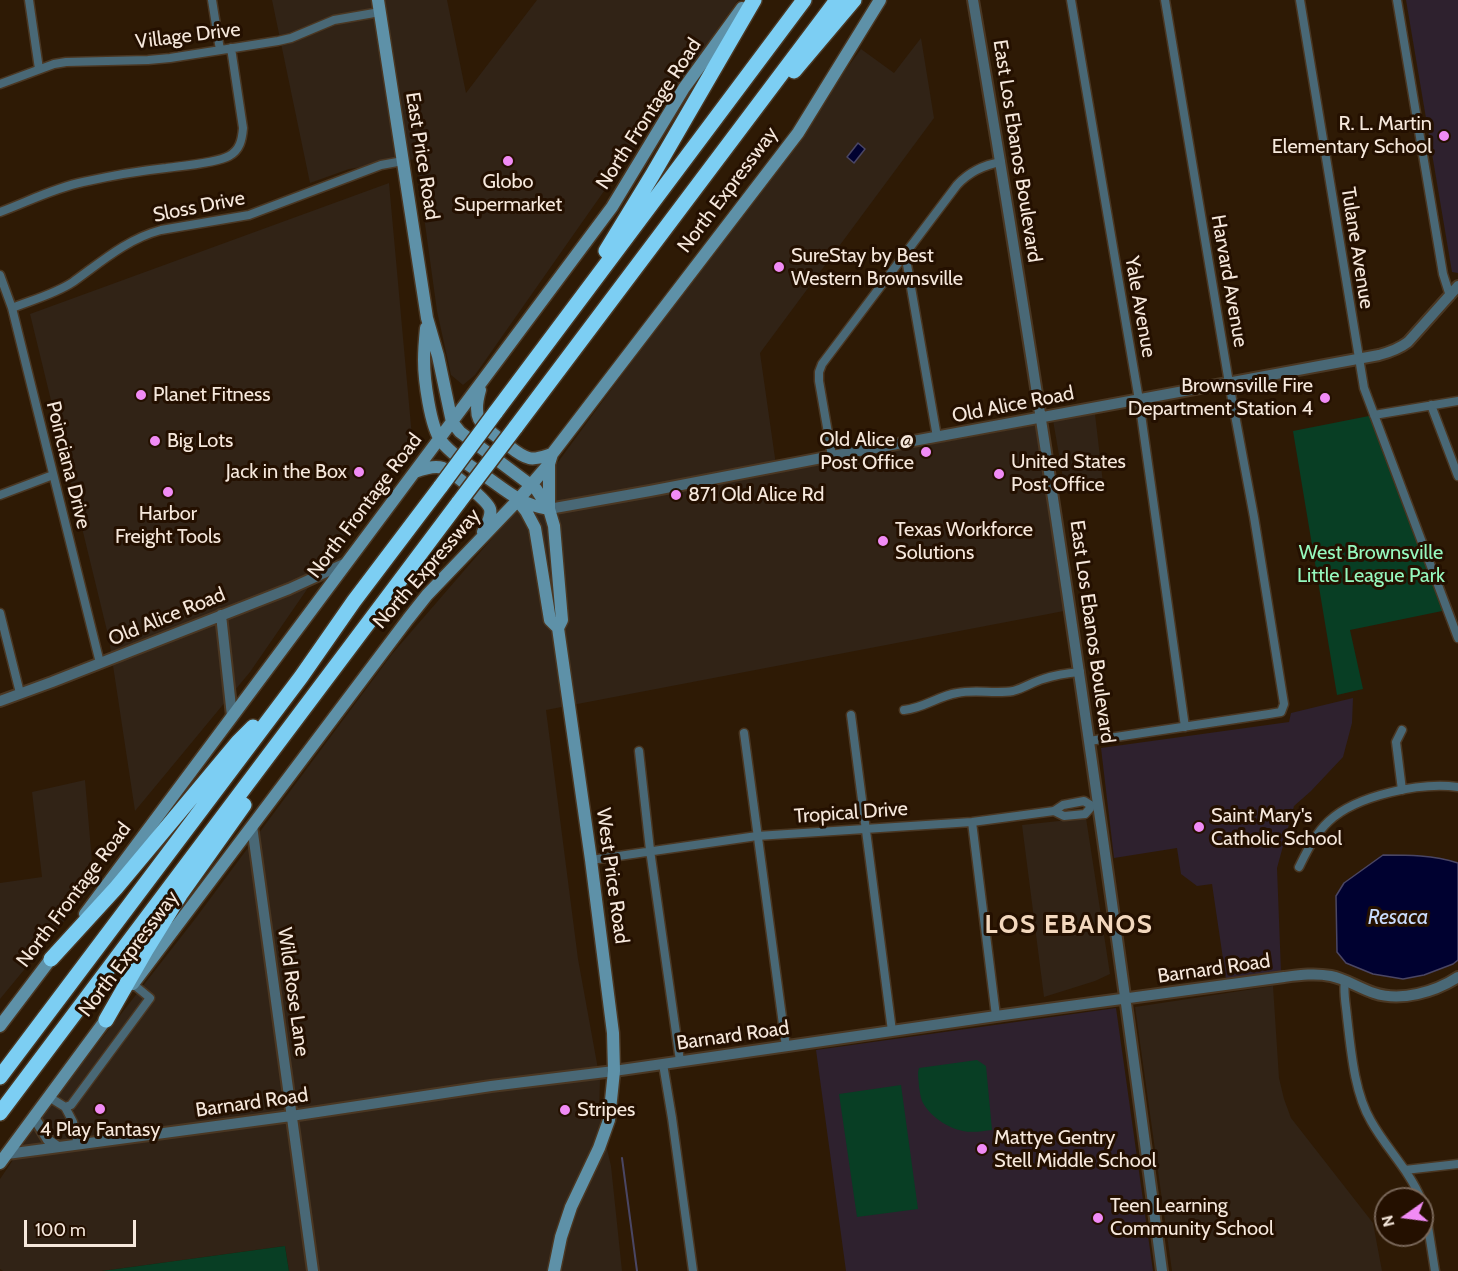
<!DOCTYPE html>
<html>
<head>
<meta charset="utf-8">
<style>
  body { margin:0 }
  #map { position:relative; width:1458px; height:1271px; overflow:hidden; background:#2e1a05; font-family:Cabin,sans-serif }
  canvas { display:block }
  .north { position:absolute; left:1374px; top:1187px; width:60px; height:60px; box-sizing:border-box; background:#241000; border:2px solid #786658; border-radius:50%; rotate:256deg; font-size:16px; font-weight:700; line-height:24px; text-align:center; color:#f6e8dc }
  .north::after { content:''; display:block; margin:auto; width:21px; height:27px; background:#f18bf5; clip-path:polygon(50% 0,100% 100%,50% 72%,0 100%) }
  .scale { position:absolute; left:24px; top:1220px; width:112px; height:27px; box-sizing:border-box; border:3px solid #f6e8dc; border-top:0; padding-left:8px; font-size:18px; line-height:21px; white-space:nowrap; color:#f6e8dc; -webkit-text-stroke:4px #241000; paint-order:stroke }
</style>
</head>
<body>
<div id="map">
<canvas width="1458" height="1271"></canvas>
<div class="north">N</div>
<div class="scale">100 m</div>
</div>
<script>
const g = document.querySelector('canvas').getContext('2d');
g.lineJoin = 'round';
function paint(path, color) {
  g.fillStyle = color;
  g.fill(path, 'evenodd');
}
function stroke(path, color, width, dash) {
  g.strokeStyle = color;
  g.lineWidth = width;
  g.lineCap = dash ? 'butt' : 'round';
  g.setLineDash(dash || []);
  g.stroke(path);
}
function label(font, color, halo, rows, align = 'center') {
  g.font = font + ' Cabin,sans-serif';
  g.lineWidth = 6;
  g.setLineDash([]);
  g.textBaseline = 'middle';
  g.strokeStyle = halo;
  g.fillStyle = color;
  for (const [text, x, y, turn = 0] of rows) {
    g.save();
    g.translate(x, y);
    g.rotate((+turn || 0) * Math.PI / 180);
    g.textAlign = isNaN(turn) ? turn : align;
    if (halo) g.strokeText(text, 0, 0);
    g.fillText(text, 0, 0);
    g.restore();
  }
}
paint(new Path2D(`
  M272 0H447L466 93 537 0H738L475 375 463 385 451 375 437 311 416 159 349 169 310 183Z
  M921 38 934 118 760 353 777 472 1037 425 1064 611 546 710 578 959 600 1080 599 1115 611 1166 622 1271H289L285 1246 102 1271H3L0 1269V1179L50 1105 195 919 392 654 558 462 861 49 894 73Z
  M389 183 412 437 250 672 135 811 109 639 30 314Z
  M1095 414 1103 483 1065 490 1053 420Z
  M85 780 94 885 0 999V883L42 877 32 792Z
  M1086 818 1110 974 1095 981 1044 997 1022 825Z
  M1273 986 1279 1078 1284 1099 1291 1118 1373 1223 1382 1271H1172L1135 1007Z`), '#312316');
paint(new Path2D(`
  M1406 0H1458V273L1452 272Z
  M1353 698 1352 723 1343 757 1311 791 1294 806 1277 868 1281 972 1226 979 1212 884 1197 886 1181 874 1177 848 1114 858 1101 748 1289 722 1291 713Z
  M1116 1008 1153 1271H846L816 1050Z`), '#2e212e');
paint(new Path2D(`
  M1374 415 1447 610 1350 630 1363 689 1337 695 1293 431Z
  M977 1060 986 1066 992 1130C983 1131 973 1133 963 1131 948 1128 929 1116 922 1101 920 1096 920 1091 919 1087 919 1080 917 1074 919 1068Z
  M901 1085 918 1209 857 1217 839 1094Z
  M285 1246 289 1271H102Z`), '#083e24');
const water = new Path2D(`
  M858 143 865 149 854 163 847 157Z
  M1383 855C1408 855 1433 855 1458 863V960L1453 964 1424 975 1403 979 1373 974 1346 963 1337 952 1336 896 1344 883Z`);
paint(water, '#000130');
stroke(water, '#4a4664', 1.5);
stroke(new Path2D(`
  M622 1158 637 1271`), '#4a4664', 2);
const minor = new Path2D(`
  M29 0 39 69
  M212 0 220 50
  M1071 0 1139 400 1185 727
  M1300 0 1364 388 1458 638
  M1397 0 1443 274 1450 296
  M0 84 54 64 66 62 148 60 170 58 278 41 291 38 334 20 380 12
  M0 212C27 202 54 188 83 182 110 176 138 171 166 168 181 166 217 163 229 156 240 150 242 140 243 128L231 48
  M905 253 937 437
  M0 275 12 308 100 663
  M12 308C32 300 55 294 73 282 101 262 127 239 161 230L249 215 381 165 403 161
  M1431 405 1458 476
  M1374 415 1458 401
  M832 456 819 381V372L822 364 957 185C969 172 983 165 1001 162
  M0 495 53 475
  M0 613 20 693
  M904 710C924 708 938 696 957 693 975 689 994 694 1013 691 1024 688 1033 682 1043 679 1055 675 1068 673 1080 672
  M851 715 892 1031
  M744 733 786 1047
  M1089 741 1269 714 1281 712 1284 704 1254 517 1229 383 1165 0
  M639 751 650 850 680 1061
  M1402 790 1396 742 1402 730
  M1054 811 1064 816 1085 814 1092 806
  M972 822 996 1016
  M591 860 757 836 972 822 1054 811 1063 805 1084 801 1092 806 1098 805
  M1299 867C1307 851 1315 834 1329 821 1357 795 1421 782 1458 787
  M1345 980C1343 992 1346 1005 1347 1017 1351 1050 1354 1092 1371 1121 1386 1148 1409 1170 1421 1199
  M663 1064 672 1118 693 1271
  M49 1097 65 1107 73 1122 78 1145
  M65 1107 71 1105 150 998 133 984
  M1405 1170 1458 1164
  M1422 1201 1427 1220 1435 1271`);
const tertiary = new Path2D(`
  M973 0C1045 422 1106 846 1162 1271
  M549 509 650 491 832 456 1379 355C1390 352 1399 349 1408 342L1458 286
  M221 615 232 716
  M0 701 52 682 289 589 346 563
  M252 826 313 1271
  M34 1117 48 1140 58 1147
  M7 1154 291 1116 491 1086 614 1071 996 1016 1284 977C1300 975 1315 973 1331 976 1346 979 1359 988 1374 993 1401 1002 1435 992 1458 977`);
const secondary = new Path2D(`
  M378 0 427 318 438 356 452 422 460 432 536 489 549 509 554 526 562 620 558 628 591 860 613 1033 614 1071 609 1120 599 1148 571 1207 561 1237 554 1271
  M426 328C425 338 424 349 424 360 424 379 430 426 441 441 453 456 472 467 488 478 509 493 522 505 549 509
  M480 390C471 422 482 425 505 443 513 449 520 456 529 458 536 460 545 456 552 454
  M415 472C423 469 434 465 443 468 451 471 488 501 490 509 492 517 486 525 483 532
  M518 501 526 511 535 528 550 620 558 628
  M549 508V464
  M85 914 612 207 684 88 742 8
  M133 984 408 619 427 595 518 500 549 464 552 454 798 133 880 0
  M0 1026 56 952
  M0 1163 110 1014`);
const motorway = new Path2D(`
  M794 71 854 0
  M606 251 653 174 754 0
  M495 413 804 0
  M515 428 837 0
  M51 959 116 888 238 742 253 727
  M106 1020 146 950 180 895 244 805
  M0 1077 301 677 354 601 441 486
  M0 1113 459 502`);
stroke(minor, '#4a3723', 11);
stroke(tertiary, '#4a3723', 14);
stroke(secondary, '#4a3723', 15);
stroke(motorway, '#4a3723', 18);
stroke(minor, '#496876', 8);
stroke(tertiary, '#496876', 10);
stroke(secondary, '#5e91a8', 12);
stroke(motorway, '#7ccef3', 15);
const motorwayBridge = new Path2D(`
  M441 486 495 413
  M459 502 515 428`);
stroke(motorwayBridge, '#4a3723', 18, []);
stroke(motorwayBridge, '#7ccef3', 15);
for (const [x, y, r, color] of [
  [1444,136,6,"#f18bf5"],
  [508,161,6,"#f18bf5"],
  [779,267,6,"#f18bf5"],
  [141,395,6,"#f18bf5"],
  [1325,398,6,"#f18bf5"],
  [155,441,6,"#f18bf5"],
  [926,452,6,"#f18bf5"],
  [359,472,6,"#f18bf5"],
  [999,474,6,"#f18bf5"],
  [168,492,6,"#f18bf5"],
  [676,495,6,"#f18bf5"],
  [883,541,6,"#f18bf5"],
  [1199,827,6,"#f18bf5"],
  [100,1109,6,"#f18bf5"],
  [565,1110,6,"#f18bf5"],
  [982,1149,6,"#f18bf5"],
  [1098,1218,6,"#f18bf5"]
]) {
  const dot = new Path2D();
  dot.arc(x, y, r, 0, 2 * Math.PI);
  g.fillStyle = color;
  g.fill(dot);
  stroke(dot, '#241000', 2);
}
label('20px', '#f6e8dc', '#241000', [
  ["Village Drive",188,36,-7],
  ["North Frontage Road",649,114,-57],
  ["East Los Ebanos Boulevard",1017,151,81],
  ["East Price Road",422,156,81],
  ["North Expressway",728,190,-53],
  ["Sloss Drive",199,207,-11],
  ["Tulane Avenue",1357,248,81],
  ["Harvard Avenue",1229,281,80],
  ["Yale Avenue",1140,307,80],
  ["Old Alice Road",1013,405,-11],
  ["Poinciana Drive",68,465,76],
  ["North Frontage Road",365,506,-53],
  ["North Expressway",427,569,-49],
  ["Old Alice Road",167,617,-22],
  ["East Los Ebanos Boulevard",1092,632,82],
  ["Tropical Drive",851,813,-4],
  ["West Price Road",612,876,82],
  ["North Frontage Road",74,895,-53],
  ["North Expressway",129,954,-53],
  ["Barnard Road",1214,969,-8],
  ["Wild Rose Lane",293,992,82],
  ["Barnard Road",733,1036,-8],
  ["Barnard Road",252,1103,-8]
]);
label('20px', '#f6e8dc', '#241000', [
  ["R. L. Martin",1432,124,"right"],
  ["Elementary School",1432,147,"right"],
  ["Globo",508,182,"center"],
  ["Supermarket",508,205,"center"],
  ["SureStay by Best",791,256],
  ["Western Brownsville",791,279],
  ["Brownsville Fire",1313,386,"right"],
  ["Department Station 4",1313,409,"right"],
  ["Planet Fitness",153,395],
  ["Old Alice @",914,440,"right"],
  ["Post Office",914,463,"right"],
  ["Big Lots",167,441],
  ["United States",1011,462],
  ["Post Office",1011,485],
  ["Jack in the Box",347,472,"right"],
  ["871 Old Alice Rd",688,495],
  ["Harbor",168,514,"center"],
  ["Freight Tools",168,537,"center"],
  ["Texas Workforce",895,530],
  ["Solutions",895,553],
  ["Saint Mary's",1211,816],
  ["Catholic School",1211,839],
  ["Stripes",577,1110],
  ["4 Play Fantasy",100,1130,"center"],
  ["Mattye Gentry",994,1138],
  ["Stell Middle School",994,1161],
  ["Teen Learning",1110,1206],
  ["Community School",1110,1229]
], 'left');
label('20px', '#96f9be', '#241000', [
  ["West Brownsville",1371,553],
  ["Little League Park",1371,576]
]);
label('italic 21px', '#c8dafb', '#241000', [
  ["Resaca",1398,918]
]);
g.letterSpacing = '1.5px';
label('bold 26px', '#f3d8be', '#241000', [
  ["LOS EBANOS",1069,925]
]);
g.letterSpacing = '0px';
</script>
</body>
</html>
